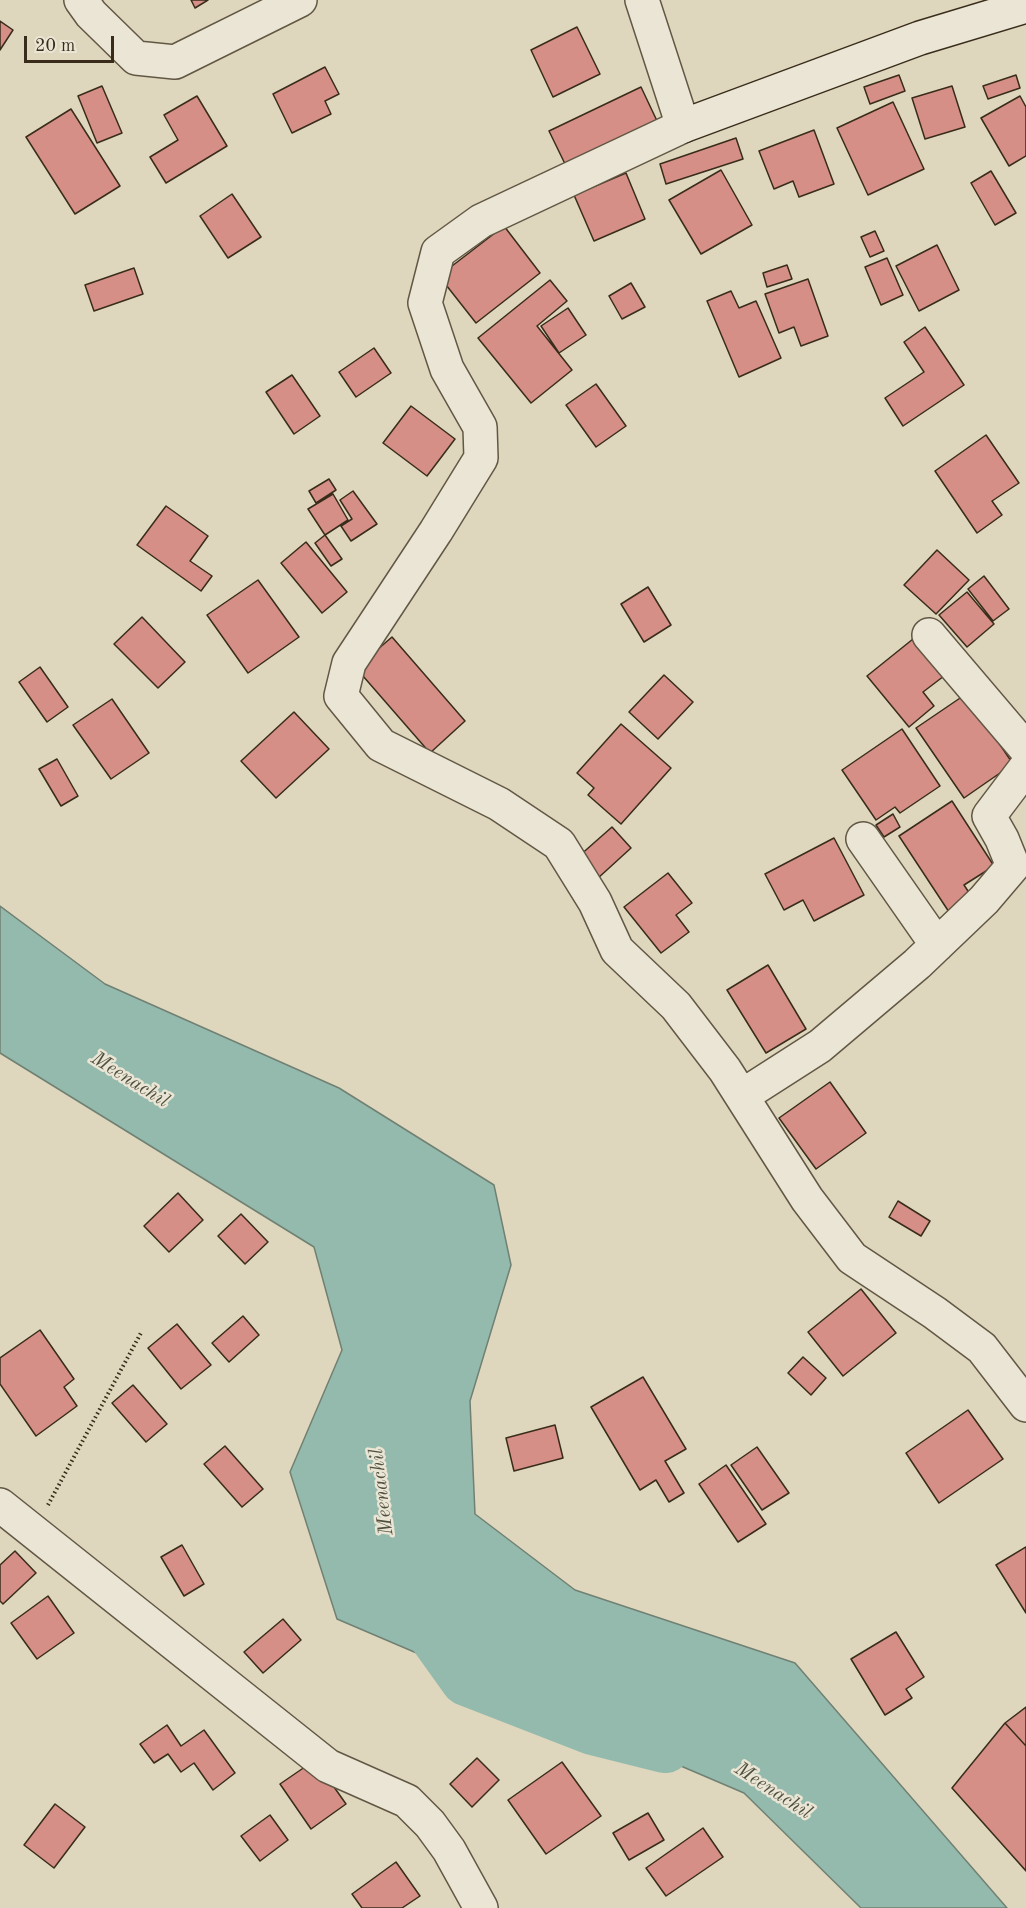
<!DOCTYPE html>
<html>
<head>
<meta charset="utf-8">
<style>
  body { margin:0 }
  #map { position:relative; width:1026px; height:1908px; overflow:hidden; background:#dfd7bd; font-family:"Old Standard TT",serif }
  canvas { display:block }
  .scale { position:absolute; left:24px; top:36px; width:90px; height:27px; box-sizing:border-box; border:3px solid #392c1b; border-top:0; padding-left:8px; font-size:18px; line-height:21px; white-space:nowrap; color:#392c1b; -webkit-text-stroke:4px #eae5d4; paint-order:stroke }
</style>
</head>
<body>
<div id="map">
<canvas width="1026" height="1908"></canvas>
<div class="scale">20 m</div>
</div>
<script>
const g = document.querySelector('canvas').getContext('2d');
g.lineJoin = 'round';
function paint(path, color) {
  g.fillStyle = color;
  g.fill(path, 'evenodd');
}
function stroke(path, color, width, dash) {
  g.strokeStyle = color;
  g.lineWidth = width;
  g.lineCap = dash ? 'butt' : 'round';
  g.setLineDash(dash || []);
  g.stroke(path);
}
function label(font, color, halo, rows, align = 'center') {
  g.font = font + ' "Old Standard TT",serif';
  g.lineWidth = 5;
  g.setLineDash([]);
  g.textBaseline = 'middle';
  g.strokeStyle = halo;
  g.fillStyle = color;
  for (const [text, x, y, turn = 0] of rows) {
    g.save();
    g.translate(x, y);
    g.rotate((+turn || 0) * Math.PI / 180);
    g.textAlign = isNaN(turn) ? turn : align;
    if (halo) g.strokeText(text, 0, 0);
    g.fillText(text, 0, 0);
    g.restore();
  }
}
const water = new Path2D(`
  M0 906 105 984 339 1088 494 1185 511 1265 470 1401 475 1514 575 1590 795 1663 1007 1908H861L744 1793 337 1619 290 1472 342 1350 314 1247 0 1053Z`);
paint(water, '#94baad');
stroke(water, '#708173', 1.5);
stroke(new Path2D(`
  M419 1612 467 1679 593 1728 665 1746`), '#94baad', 54);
const building = new Path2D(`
  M191 0H208L195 8Z
  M0 21 13 30 0 50Z
  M577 27 600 74 553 97 531 50Z
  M325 67 339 94 325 101 331 114 292 133 273 94Z
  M899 75 905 91 870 104 864 87Z
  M1016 75 1020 88 988 99 983 86Z
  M102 86 122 133 97 143 78 96Z
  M952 86 965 127 925 139 912 98Z
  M641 87 658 123 567 168 549 131Z
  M197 96 227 146 166 183 150 157 178 140 164 115Z
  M1020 96 1026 107V156L1009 166 981 118Z
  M893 102 924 169 868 195 837 128Z
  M71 109 120 186 75 214 26 137Z
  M814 130 834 184 799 197 793 181 774 189 759 151Z
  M736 138 743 159 666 184 660 164Z
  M721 170 752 225 701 254 669 200Z
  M991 171 1016 213 995 225 971 183Z
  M626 173 645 219 594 241 574 195Z
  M232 194 261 237 228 258 200 216Z
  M504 226 540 273 476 323 439 276Z
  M875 231 884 251 870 257 861 237Z
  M937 245 959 290 919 311 896 266Z
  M887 258 903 295 881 305 865 267Z
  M787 265 792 279 767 287 763 273Z
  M134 268 143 294 94 311 85 285Z
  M808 279 828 336 801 346 794 327 779 333 765 294Z
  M550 280 567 301 537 326 572 370 531 403 478 338Z
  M631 283 645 307 622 319 609 296Z
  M731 291 739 308 756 301 781 358 739 377 707 301Z
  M568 308 586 335 559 353 541 326Z
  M925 327 964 385 903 426 885 398 924 372 904 342Z
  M374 348 391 373 356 397 339 372Z
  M292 375 320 416 294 434 266 392Z
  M596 384 626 426 596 447 566 405Z
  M411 406 455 439 427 476 383 443Z
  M986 435 1019 483 992 501 1002 515 977 533 935 471Z
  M329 479 336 490 316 503 309 491Z
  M353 491 377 524 351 541 341 526 352 519 340 500Z
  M333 494 348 520 325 535 308 509Z
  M166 506 208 536 190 561 212 576 201 591 137 545Z
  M325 535 342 559 331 566 315 543Z
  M306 542 347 592 322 613 281 563Z
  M937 550 969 580 936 614 904 585Z
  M984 576 1009 609 993 621 968 589Z
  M258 580 299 637 248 673 207 615Z
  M648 587 671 625 644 642 621 604Z
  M967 592 994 624 967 647 939 615Z
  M142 617 185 662 158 688 114 644Z
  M392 637 465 721 430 753 356 668Z
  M913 639 944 676 923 692 934 706 909 727 867 676Z
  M40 667 68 707 47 722 19 682Z
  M664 675 693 702 658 739 629 712Z
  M966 694 1013 764 964 798 916 728Z
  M112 699 149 753 111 779 73 725Z
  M294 712 329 749 276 798 241 761Z
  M621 724 671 768 621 824 588 795 594 788 577 773Z
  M902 729 940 786 900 813 895 807 876 820 842 770Z
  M57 759 78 796 61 806 39 769Z
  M952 801 994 866 964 885 972 897 949 912 899 836Z
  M893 814 900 827 884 837 876 825Z
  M612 827 631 848 597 879 578 857Z
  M834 838 864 895 814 921 803 900 784 910 765 874Z
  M668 873 692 903 676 915 689 932 661 953 624 907Z
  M768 965 806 1029 766 1053 727 990Z
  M830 1082 866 1133 816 1169 779 1118Z
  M178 1193 203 1220 169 1252 144 1226Z
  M898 1201 930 1221 921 1236 889 1217Z
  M241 1214 268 1242 245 1264 218 1236Z
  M861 1289 896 1333 843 1376 808 1332Z
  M243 1316 259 1335 229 1362 212 1343Z
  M177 1324 211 1365 181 1389 148 1348Z
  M40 1330 74 1379 64 1387 77 1406 36 1436 0 1384V1358Z
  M803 1357 826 1378 811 1395 788 1373Z
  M643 1377 686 1449 665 1461 684 1493 669 1502 656 1480 640 1490 591 1407Z
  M133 1385 167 1424 146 1442 112 1403Z
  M968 1410 1003 1459 939 1503 906 1453Z
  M555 1425 563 1458 514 1471 506 1438Z
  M225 1446 263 1489 242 1507 204 1464Z
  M757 1447 789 1493 762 1510 731 1465Z
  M726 1465 766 1524 738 1542 699 1484Z
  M182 1545 204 1584 184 1596 161 1557Z
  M1026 1547V1613L996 1565Z
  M15 1551 36 1573 3 1604 0 1601V1565Z
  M48 1596 74 1633 37 1659 11 1623Z
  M283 1619 301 1640 263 1673 244 1652Z
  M896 1632 924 1677 906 1689 912 1698 885 1715 851 1659Z
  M1026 1707V1746L1005 1723Z
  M1005 1723 1026 1746V1871L952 1788Z
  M167 1725 181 1746 204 1730 235 1773 213 1790 194 1763 181 1772 168 1754 154 1763 140 1744Z
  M477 1758 499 1780 472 1807 450 1784Z
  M315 1760 346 1804 311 1829 280 1784Z
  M562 1762 601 1816 546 1854 508 1800Z
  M55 1804 85 1827 54 1868 24 1845Z
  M648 1813 664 1840 629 1860 613 1833Z
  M270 1815 288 1840 260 1861 241 1836Z
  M703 1828 723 1857 666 1896 646 1868Z
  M396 1862 420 1896 402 1908H362L352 1894Z`);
paint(building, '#d58f86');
stroke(building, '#392c1b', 1.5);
const street = new Path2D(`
  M81 0 91 14 136 58 175 62 300 0
  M642 0 683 126 481 221 438 252 425 303 447 369 480 427 481 458 436 531 349 663 341 696 381 745 499 804 559 844 595 902 617 950 676 1006 725 1070 807 1199 852 1258 935 1313 982 1348 1026 1405
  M929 635 1026 749
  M863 839 937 945
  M742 1096 820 1046 917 964 984 900 1013 866 1002 839 989 816 1026 767
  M0 1505 328 1766 407 1801 430 1824 449 1850 481 1908`);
const secondary = new Path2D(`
  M683 126 920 38 1026 6`);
stroke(street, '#625744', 36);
stroke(secondary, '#392c1b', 36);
stroke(new Path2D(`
  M48 1505 142 1331`), '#392c1b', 4, [1.5, 3]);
stroke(street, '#eae5d4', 33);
stroke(secondary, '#eae5d4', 33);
label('italic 20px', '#505040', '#eae5d4', [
  ["Meenachil",130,1080,32],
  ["Meenachil",382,1492,-97],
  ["Meenachil",773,1791,33]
]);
</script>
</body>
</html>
